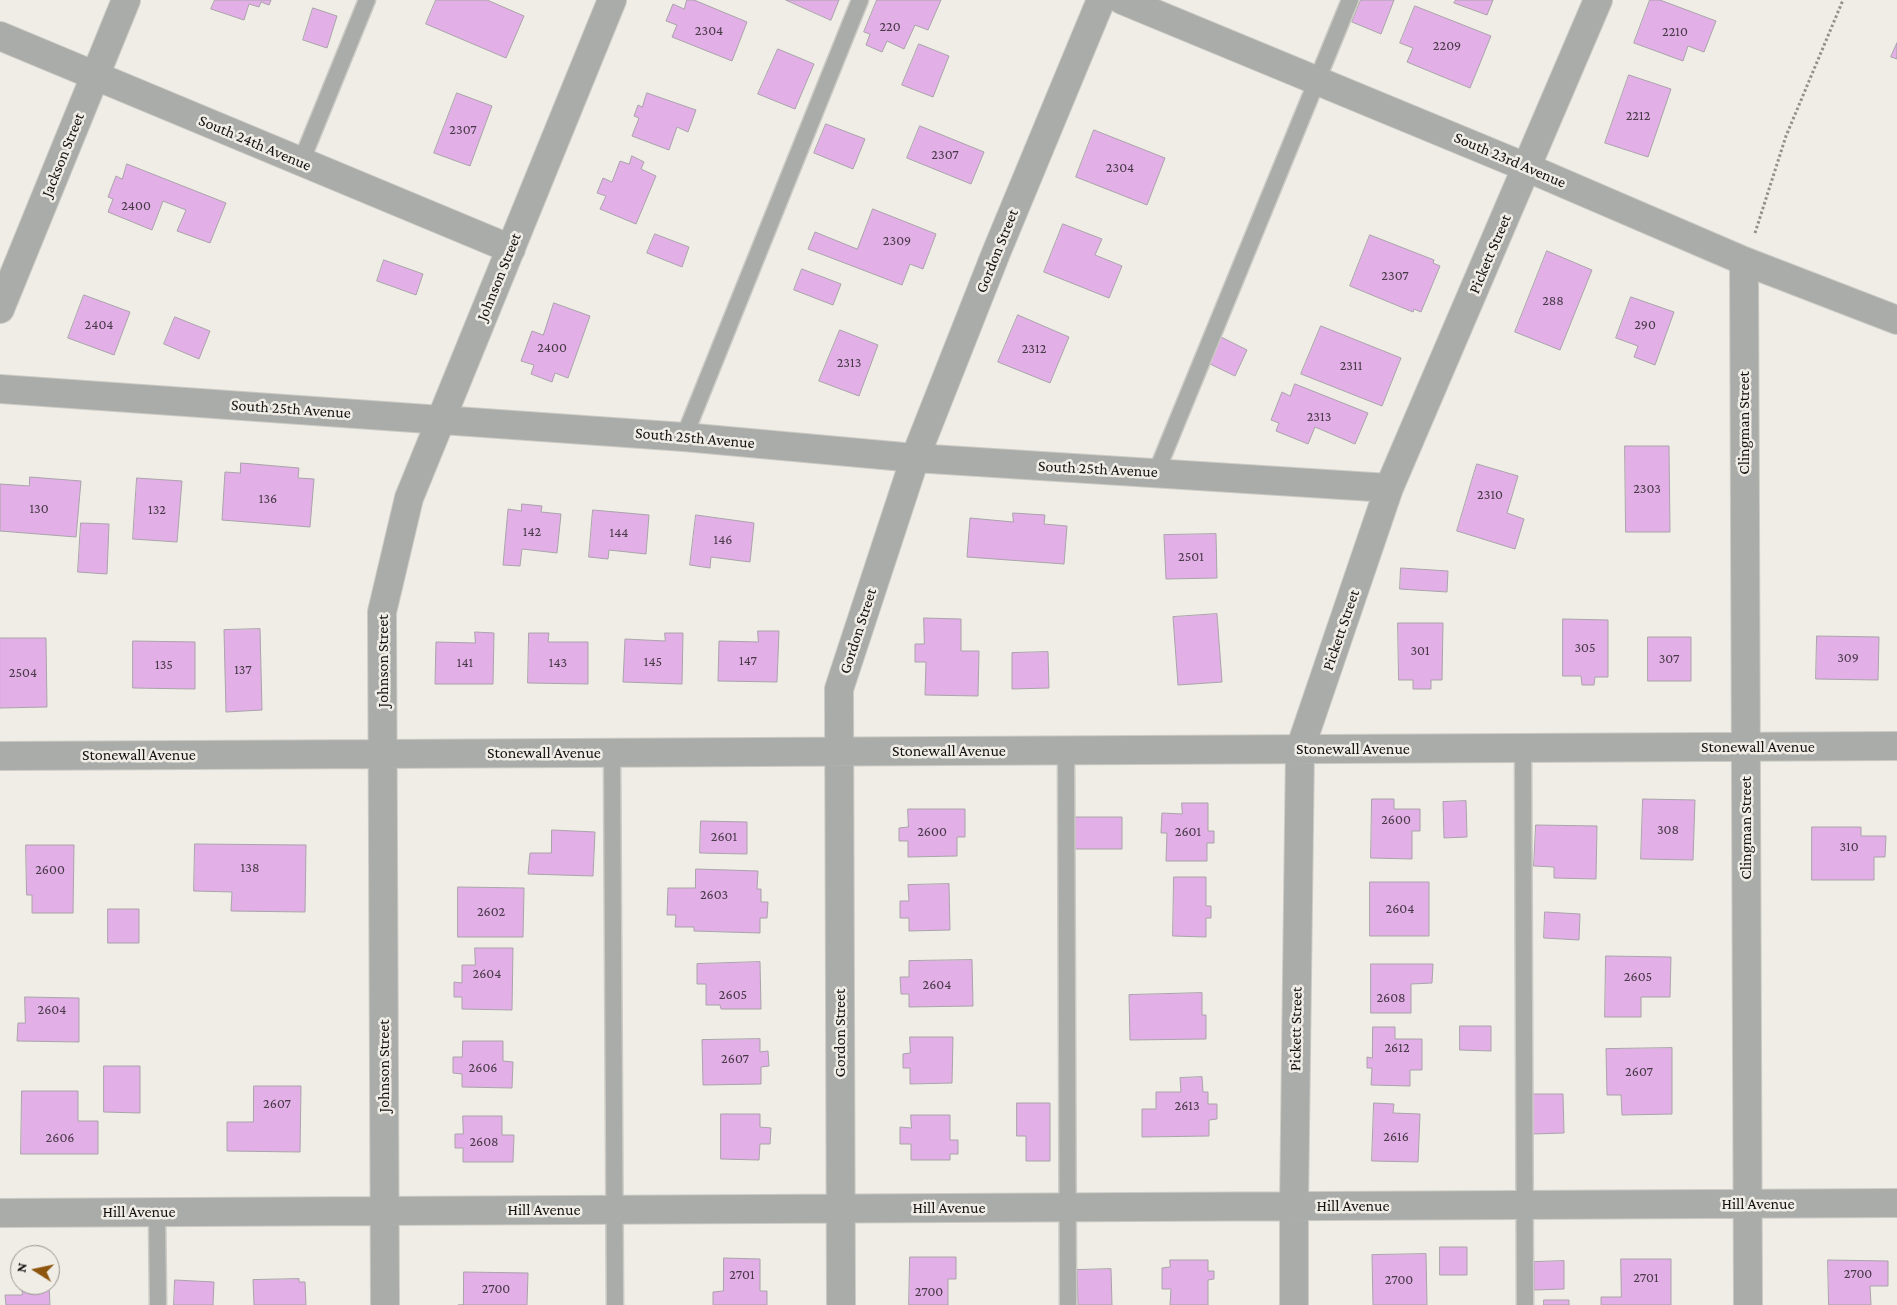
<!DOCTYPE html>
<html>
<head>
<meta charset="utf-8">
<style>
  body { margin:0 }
  #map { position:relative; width:1897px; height:1305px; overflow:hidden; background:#efede6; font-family:"Crimson Pro",serif }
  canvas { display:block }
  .north { position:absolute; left:10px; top:1245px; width:50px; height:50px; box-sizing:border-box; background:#efede6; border:1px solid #979590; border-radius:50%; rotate:280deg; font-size:14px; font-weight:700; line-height:20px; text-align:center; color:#131210 }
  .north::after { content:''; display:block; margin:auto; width:18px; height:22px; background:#8e550e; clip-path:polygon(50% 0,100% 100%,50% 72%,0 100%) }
</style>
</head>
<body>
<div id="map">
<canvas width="1897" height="1305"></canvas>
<div class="north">N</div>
</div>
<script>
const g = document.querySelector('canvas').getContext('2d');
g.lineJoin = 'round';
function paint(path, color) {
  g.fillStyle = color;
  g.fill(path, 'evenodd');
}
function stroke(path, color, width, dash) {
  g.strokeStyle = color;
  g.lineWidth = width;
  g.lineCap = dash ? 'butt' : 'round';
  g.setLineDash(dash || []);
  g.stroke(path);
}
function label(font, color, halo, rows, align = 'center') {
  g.font = font + ' "Crimson Pro",serif';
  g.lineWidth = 5;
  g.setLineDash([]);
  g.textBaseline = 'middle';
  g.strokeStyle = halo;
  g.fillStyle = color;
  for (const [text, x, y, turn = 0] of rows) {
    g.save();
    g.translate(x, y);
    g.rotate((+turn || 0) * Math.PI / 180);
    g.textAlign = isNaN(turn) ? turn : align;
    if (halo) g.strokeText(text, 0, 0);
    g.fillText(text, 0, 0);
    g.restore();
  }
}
const building = new Path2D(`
  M215 0H271L269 5 261 2 259 7 249 4 244 20 211 9Z
  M436 0H487L524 16 506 58 426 24Z
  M687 0H694L747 22 732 61 672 37 677 25 666 21 673 4 684 9Z
  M786 0H839L831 20Z
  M877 0H941L928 30 915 25 904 49 887 41 882 52 866 45 870 34 864 32Z
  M1361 0H1394L1381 34 1352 22Z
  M1456 0H1493L1487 15 1454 3Z
  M1650 0H1660L1716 21 1704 52 1688 46 1683 61 1634 43Z
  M1415 6 1491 36 1470 88 1407 62 1413 48 1400 43Z
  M313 8 337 16 327 48 303 40Z
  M1897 43V59L1891 57Z
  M919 44 949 56 933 97 902 85Z
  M778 49 814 64 795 109 758 94Z
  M1629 75 1671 89 1648 157 1605 143Z
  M457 93 492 106 470 166 434 153Z
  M647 93 696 110 688 132 677 127 669 150 632 136 639 118 634 116 638 105 642 107Z
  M826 124 865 139 853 169 814 153Z
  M920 126 984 152 971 184 907 158Z
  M1094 130 1165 158 1147 205 1076 177Z
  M632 156 644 162 641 169 656 176 636 224 600 209 606 196 597 193 603 178 612 182 620 161 629 164Z
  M127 164 226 203 210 243 177 231 186 210 163 201 152 230 108 212 113 199 108 197 116 176 122 179Z
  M873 209 936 234 923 269 910 264 902 285 808 249 815 232 857 249Z
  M1063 224 1102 239 1095 255 1122 266 1109 298 1044 272Z
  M655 234 689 247 682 267 647 253Z
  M1370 235 1434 260 1433 263 1440 266 1421 312 1414 309 1413 312 1350 286Z
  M1547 251 1592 270 1560 350 1515 332Z
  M384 260 423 274 416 295 377 281Z
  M802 269 841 284 833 305 794 290Z
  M84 295 130 312 114 355 68 338Z
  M1631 297 1674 312 1655 365 1634 357 1638 346 1616 338Z
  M554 303 590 316 568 378 555 373 552 382 531 374 534 365 521 361 532 331 543 335Z
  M1018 315 1069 337 1050 383 998 362Z
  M175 317 210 331 199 359 164 344Z
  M1321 326 1401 358 1382 406 1301 374Z
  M840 330 878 345 859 396 819 381Z
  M1221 337 1247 350 1235 376 1208 363Z
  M1295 384 1368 413 1355 444 1315 427 1308 444 1276 431 1279 423 1271 420 1282 392 1290 396Z
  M1625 446H1669L1670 532H1626Z
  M241 463 299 468 298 478 314 479 310 527 222 520 225 472 240 473Z
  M1477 464 1518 476 1507 513 1524 519 1515 549 1457 531Z
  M30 477 81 481 76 537 0 531V484L29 486Z
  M137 478 182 481 177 542 133 539Z
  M522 504 542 506 541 512 561 514 557 553 522 549 520 566 503 565 508 509 521 511Z
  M593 510 649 515 646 554 609 550 608 559 589 557Z
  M1013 513 1045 515 1044 524 1067 526 1064 564 967 557 970 518 1013 522Z
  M696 515 754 523 750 562 711 557 710 568 690 565Z
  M81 523 109 524 107 574 78 572Z
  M1216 534 1217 578 1166 579 1164 535Z
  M1401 568 1448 571 1447 592 1400 589Z
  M1217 614 1222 682 1178 685 1173 617Z
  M924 618 961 619V651H979L978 696 925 695 926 662H915V644H924Z
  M1563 619 1608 620V677H1595L1594 685H1582L1581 676H1563Z
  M1398 623H1443L1442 680H1431V689H1413V680H1399Z
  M260 629 262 710 226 712 224 630Z
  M758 631H779L777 682 718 681 719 641 758 642Z
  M475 632 494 633 493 684H435L436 642 475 643Z
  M529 633H549L548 642H588V684L528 683Z
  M665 633H683L682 684 623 682 625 639 665 641Z
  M1817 636 1879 637 1878 680 1816 679Z
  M1648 637H1691V681H1648Z
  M0 638H46L47 707 0 708Z
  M133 641 195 642V689L133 688Z
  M1048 652 1049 688 1012 689V653Z
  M1372 799H1394V809H1420V831H1412V859L1371 858Z
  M1643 799 1695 800 1693 860 1641 859Z
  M1466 801 1467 837 1444 838 1443 802Z
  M1182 803H1208V831H1214V843H1207V861H1166L1167 833H1161L1162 813 1182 814Z
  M908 809H965V837H957V856L908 857V841H899V828L908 827Z
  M1075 817H1122V849H1075Z
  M701 821 747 822V854L700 853Z
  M1536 825 1597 826 1596 879 1554 878V867L1534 866Z
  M1812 827H1861V836H1886L1885 857H1874V880H1812Z
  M552 830 595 832 593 876 528 874 530 853H551Z
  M195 844 306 845 305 912 231 911 232 892 194 891Z
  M26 845H74L73 913H32V895H27Z
  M696 869 758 871 757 889H761V902H768L767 918H760V933L694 931V927H675L676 915H667L668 888H695Z
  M1174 877H1206V906H1211V918H1206V937L1173 936Z
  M1370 882H1429V936H1370Z
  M949 884 950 930 909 931V918H900V901H909L908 885Z
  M458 887 524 888 523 937H458Z
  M108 909H139V943H108Z
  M1545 912 1580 914 1579 940 1544 938Z
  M475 948H513L512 1010 462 1009V997H454V982L462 983V965H475Z
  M1606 956 1671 957 1670 997H1641V1017H1605Z
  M972 960 973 1006 909 1007V994H901L900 977H909V961Z
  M760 962 761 1009H721L720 1005H706V984H697V964Z
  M1371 964H1433L1432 983 1411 984V1013H1371Z
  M1202 993V1015H1206V1039L1130 1040 1129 995Z
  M25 997 79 998V1042L17 1041 18 1023H25Z
  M1460 1026H1491V1051L1460 1050Z
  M1373 1027H1395V1039H1422V1070H1410V1086L1371 1085 1372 1068H1367V1057L1372 1058Z
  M910 1037H953L952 1083 910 1084V1068H903V1054L910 1053Z
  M760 1039V1052L768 1051 769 1066 761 1067V1084L703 1085 702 1040Z
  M463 1041H503V1061L513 1062 512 1088 462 1087V1074L453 1073V1057H462Z
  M1672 1048V1114L1622 1115 1621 1095H1607L1606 1049Z
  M104 1066H140V1113L104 1112Z
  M1202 1077 1203 1092H1208V1104H1217V1119L1209 1120V1136L1142 1137V1109H1156V1092H1181L1180 1078Z
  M254 1086H301L300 1152 227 1151V1122H253Z
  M22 1091H78V1121H98V1154H21Z
  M1532 1094H1563L1564 1133 1533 1134Z
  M1017 1103H1050V1161H1026V1136H1017Z
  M1374 1103 1394 1104 1393 1113 1420 1114 1418 1162 1372 1161Z
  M721 1114H760V1127L771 1128 770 1144H760L759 1160 721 1159Z
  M911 1115H950V1140H958V1154H950V1160H911V1144H900V1127L911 1128Z
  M463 1116H502V1135H514L513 1162H463V1148H455V1134H463Z
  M1440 1247H1467V1275H1440Z
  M1426 1254 1427 1305H1373L1372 1255Z
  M910 1257H956V1279H948V1305H909Z
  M724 1258 760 1259V1291H767V1305H713V1292L723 1291Z
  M1621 1259H1671V1305H1601V1297H1621Z
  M1170 1260H1208V1271H1214V1279L1208 1280V1305H1170L1171 1289H1162V1268L1170 1267Z
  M1828 1260 1888 1261V1286H1870L1871 1305H1829Z
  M1564 1261V1289L1534 1290V1262Z
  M1111 1269 1112 1305H1078L1077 1270Z
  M464 1272 528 1273 527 1305H458H463Z
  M299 1279V1282H305L306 1305H254L253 1280Z
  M175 1280 214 1282 213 1305H174Z
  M22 1285H49L50 1305H6L5 1295H22Z
  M1544 1300H1569V1305H1544Z`);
paint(building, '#e2afe7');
stroke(building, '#a9a4a9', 1);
const lane = new Path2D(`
  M301 162 367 0
  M684 437 860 0
  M1156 473 1350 0
  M1523 748 1525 1305
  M1066 750 1068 1305
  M612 752 615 1305
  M157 1212 158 1305`);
const street = new Path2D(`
  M1122 0 1528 168 1744 261 1897 320
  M0 36 511 249
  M1744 261 1748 1305
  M0 309 126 0
  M0 389 684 437 915 458 1389 488
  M0 756 1897 746
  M0 1213 1897 1203
  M385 1305 382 612 409 498 612 0
  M841 1305 839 689 915 458 996 253 1101 0
  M1294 1305V1206L1300 749 1389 488 1598 0`);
stroke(lane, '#cccac4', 19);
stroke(street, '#cccac4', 30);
stroke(new Path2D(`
  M1755 233 1786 136 1843 0`), '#92908b', 3, [2.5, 2.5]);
stroke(lane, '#a9aca9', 16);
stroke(street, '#a9aca9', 28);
label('14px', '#473946', null, [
  ["220",890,27],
  ["2304",709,31],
  ["2210",1675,32],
  ["2209",1447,46],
  ["2212",1638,116],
  ["2307",463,130],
  ["2307",945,155],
  ["2304",1120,168],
  ["2400",136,206],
  ["2309",897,241],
  ["2307",1395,276],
  ["288",1553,301],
  ["2404",99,325],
  ["290",1645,325],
  ["2400",552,348],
  ["2312",1034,349],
  ["2313",849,363],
  ["2311",1351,366],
  ["2313",1319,417],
  ["2303",1647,489],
  ["2310",1490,495],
  ["136",268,499],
  ["130",39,509],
  ["132",157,510],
  ["142",532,532],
  ["144",619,533],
  ["146",723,540],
  ["2501",1191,557],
  ["305",1585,648],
  ["301",1420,651],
  ["309",1848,658],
  ["307",1669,659],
  ["147",748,661],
  ["145",653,662],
  ["141",465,663],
  ["143",558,663],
  ["135",164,665],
  ["137",243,670],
  ["2504",23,673],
  ["2600",1396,820],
  ["308",1668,830],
  ["2600",932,832],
  ["2601",1188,832],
  ["2601",724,837],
  ["310",1849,847],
  ["138",250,868],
  ["2600",50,870],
  ["2603",714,895],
  ["2604",1400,909],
  ["2602",491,912],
  ["2604",487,974],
  ["2605",1638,977],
  ["2604",937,985],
  ["2605",733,995],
  ["2608",1391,998],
  ["2604",52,1010],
  ["2612",1397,1048],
  ["2607",735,1059],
  ["2606",483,1068],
  ["2607",1639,1072],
  ["2607",277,1104],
  ["2613",1187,1106],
  ["2616",1396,1137],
  ["2606",60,1138],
  ["2608",484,1142],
  ["2700",1858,1274],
  ["2701",742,1275],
  ["2701",1646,1278],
  ["2700",1399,1280],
  ["2700",496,1289],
  ["2700",929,1292]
]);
label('16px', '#131210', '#efede6', [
  ["South 24th Avenue",255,143,23],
  ["Jackson Street",63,155,-68],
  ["South 23rd Avenue",1510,160,23],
  ["Gordon Street",997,251,-68],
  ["Pickett Street",1490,254,-67],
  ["Johnson Street",499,277,-68],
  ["South 25th Avenue",291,409,4],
  ["Clingman Street",1744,423,-90],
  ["South 25th Avenue",695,438,5],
  ["South 25th Avenue",1098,469,3],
  ["Pickett Street",1341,630,-71],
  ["Gordon Street",858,631,-72],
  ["Johnson Street",383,661,-90],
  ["Stonewall Avenue",1758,747],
  ["Stonewall Avenue",1353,749],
  ["Stonewall Avenue",949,751],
  ["Stonewall Avenue",544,753],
  ["Stonewall Avenue",139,755],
  ["Clingman Street",1746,828,-90],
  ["Pickett Street",1296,1029,-89],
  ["Gordon Street",840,1033,-90],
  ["Johnson Street",384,1066,-90],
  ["Hill Avenue",1758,1204],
  ["Hill Avenue",1353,1206],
  ["Hill Avenue",949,1208],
  ["Hill Avenue",544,1210],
  ["Hill Avenue",139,1212]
]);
</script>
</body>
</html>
